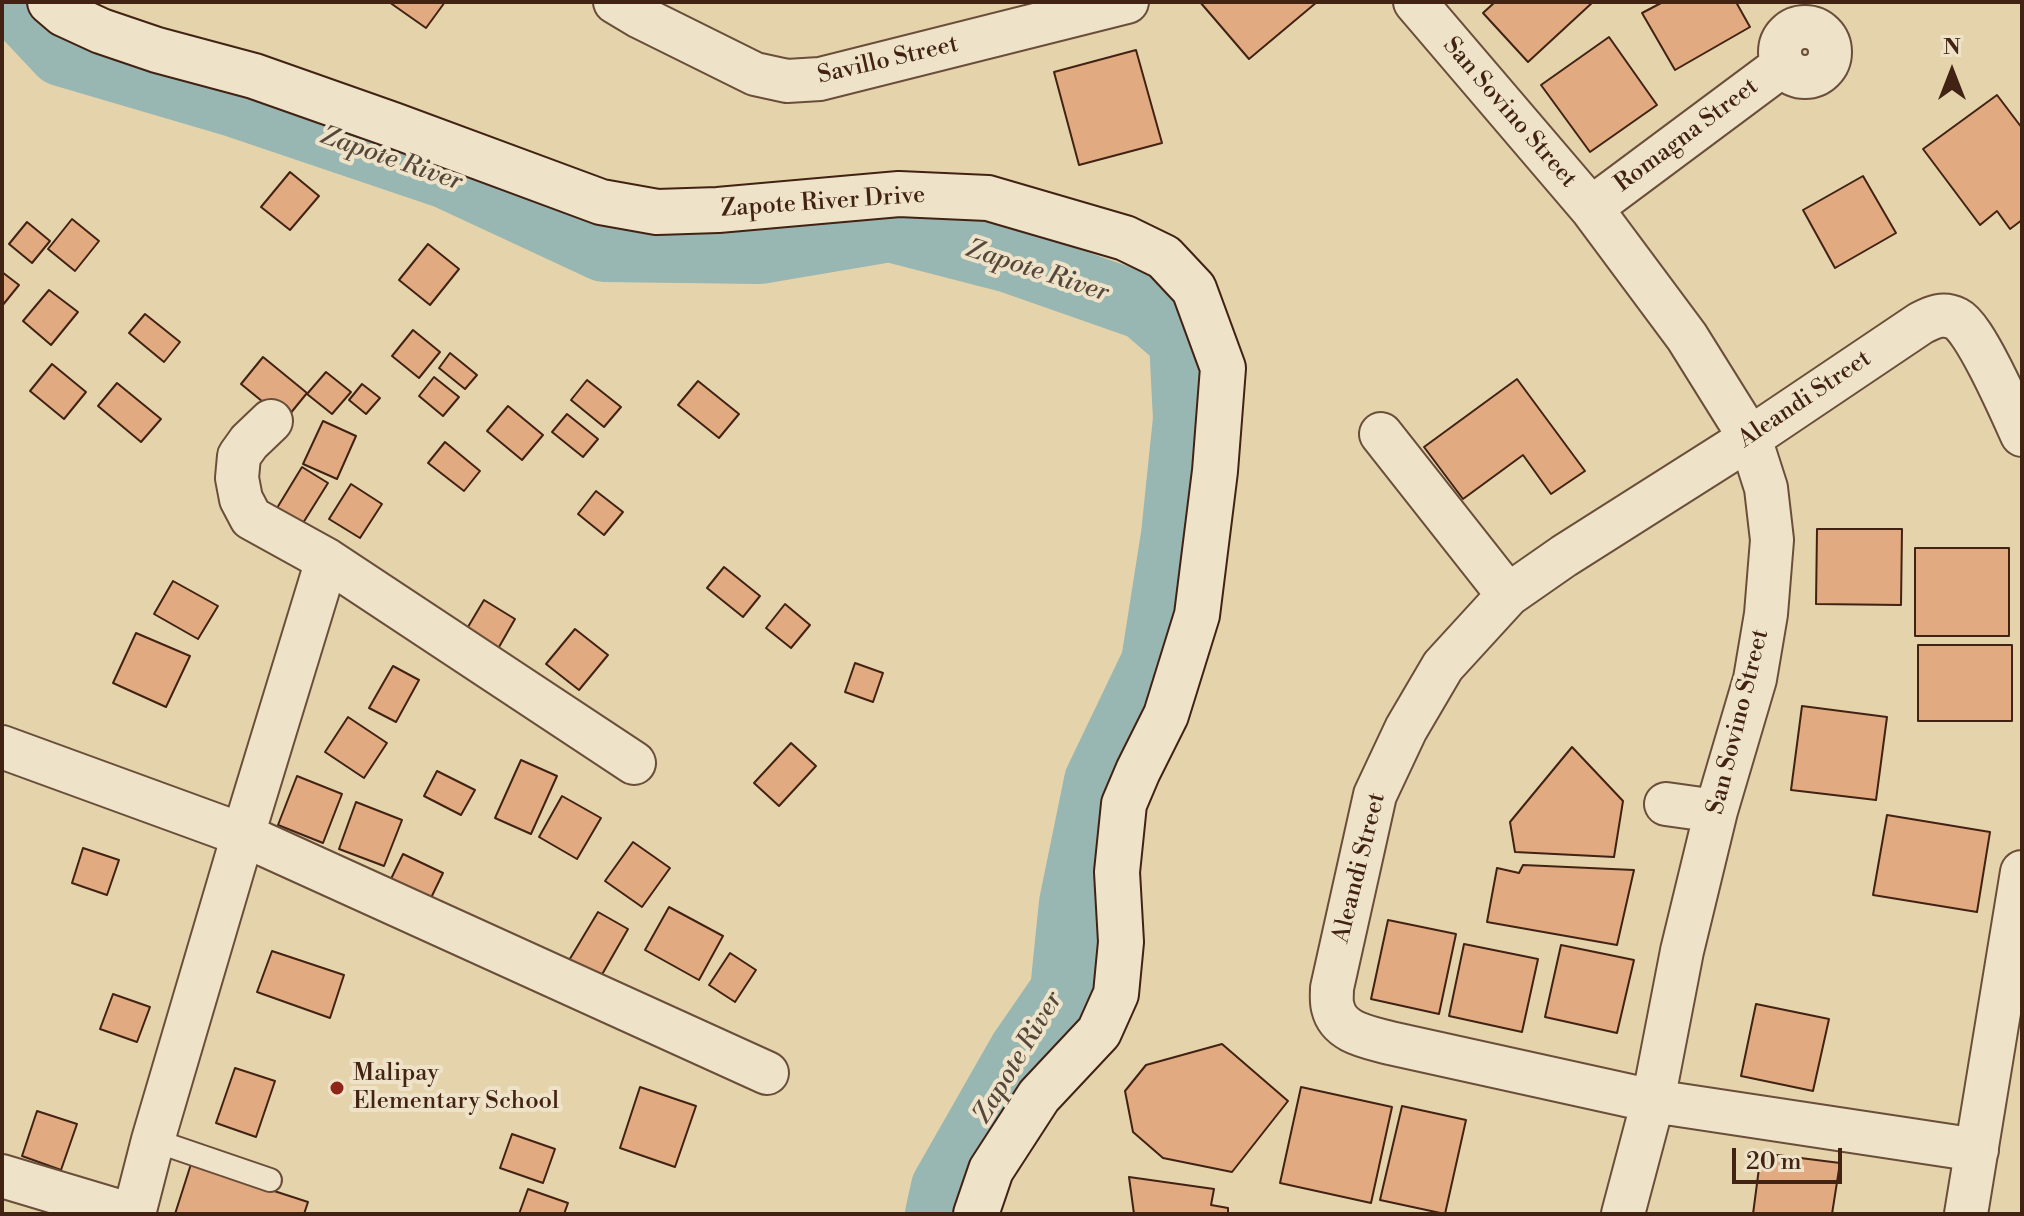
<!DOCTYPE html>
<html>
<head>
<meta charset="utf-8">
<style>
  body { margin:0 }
  #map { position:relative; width:2024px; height:1216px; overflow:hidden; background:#e5d3ac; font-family:"Libre Bodoni",serif }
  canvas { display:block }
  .frame { position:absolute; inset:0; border:4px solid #412213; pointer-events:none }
  .north { position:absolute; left:1912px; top:32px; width:80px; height:80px; -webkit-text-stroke:6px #eee2c9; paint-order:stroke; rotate:0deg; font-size:22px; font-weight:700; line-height:32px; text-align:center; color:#412213 }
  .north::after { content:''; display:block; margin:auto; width:28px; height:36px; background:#412213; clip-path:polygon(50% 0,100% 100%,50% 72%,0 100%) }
  .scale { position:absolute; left:1732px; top:1148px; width:110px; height:36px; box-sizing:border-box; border:4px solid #412213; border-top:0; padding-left:10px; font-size:24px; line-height:28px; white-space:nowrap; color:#412213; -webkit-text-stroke:6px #eee2c9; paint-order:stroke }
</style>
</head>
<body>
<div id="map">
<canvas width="2024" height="1216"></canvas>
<div class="frame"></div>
<div class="north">N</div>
<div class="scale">20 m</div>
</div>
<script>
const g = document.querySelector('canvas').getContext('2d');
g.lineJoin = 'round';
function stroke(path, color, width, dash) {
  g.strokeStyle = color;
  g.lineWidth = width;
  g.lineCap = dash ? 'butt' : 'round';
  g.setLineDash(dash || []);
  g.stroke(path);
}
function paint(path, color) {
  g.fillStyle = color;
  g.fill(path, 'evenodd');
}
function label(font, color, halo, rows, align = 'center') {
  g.font = font + ' "Libre Bodoni",serif';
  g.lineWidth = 8;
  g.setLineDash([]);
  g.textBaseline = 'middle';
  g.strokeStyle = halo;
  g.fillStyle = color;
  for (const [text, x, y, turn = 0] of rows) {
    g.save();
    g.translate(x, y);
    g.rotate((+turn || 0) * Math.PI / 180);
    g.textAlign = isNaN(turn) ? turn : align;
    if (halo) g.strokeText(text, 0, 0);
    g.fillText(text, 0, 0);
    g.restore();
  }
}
stroke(new Path2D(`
  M13 2 61 53 231 103 447 176 604 249 760 251 890 229 1010 260 1144 307 1182 340 1186 419 1174 535 1154 662 1097 781 1072 903 1063 991 1021 1052 944 1187 938 1214`), '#98b6b2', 66);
const building = new Path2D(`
  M389 2H445L426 28Z
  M1200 2H1317L1249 59Z
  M1495 2H1593L1528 62 1483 13Z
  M1663 2H1736L1750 27 1675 70 1642 13Z
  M1609 37 1657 105 1590 152 1541 85Z
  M1136 50 1162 143 1079 165 1054 72Z
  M1997 95 2022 128V220L2010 229 1997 211 1980 225 1923 149Z
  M290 172 319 196 290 230 261 207Z
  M1863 176 1896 233 1835 268 1803 210Z
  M72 219 99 241 75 271 48 249Z
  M27 222 50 241 32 263 9 244Z
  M428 244 459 269 430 305 399 280Z
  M2 272 19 285 2 306Z
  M49 290 78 312 51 345 23 321Z
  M145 314 180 342 164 362 129 333Z
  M413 330 440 352 419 378 392 356Z
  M450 353 477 375 465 389 439 368Z
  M263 357 307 393 285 420 241 384Z
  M52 364 86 392 64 419 30 391Z
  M326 372 351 392 332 414 307 394Z
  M434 377 459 397 443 416 419 396Z
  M1517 379 1585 471 1551 494 1523 455 1463 499 1424 447Z
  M587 380 621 407 604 427 571 400Z
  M698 381 739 414 719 438 678 405Z
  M117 383 161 419 141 442 98 406Z
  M362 384 380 398 366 414 349 400Z
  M508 406 543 435 522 460 487 431Z
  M567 414 598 439 583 457 552 432Z
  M323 421 356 436 337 479 303 464Z
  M445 442 480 471 464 491 428 463Z
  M302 467 328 483 303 523 277 508Z
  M351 484 382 504 360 538 329 519Z
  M596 491 623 512 604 535 578 514Z
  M1817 529H1902L1901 605 1816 604Z
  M1915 548H2009V636H1915Z
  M724 567 760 596 743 617 707 588Z
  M173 581 218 606 198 639 154 614Z
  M484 600 515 619 491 661 459 642Z
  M785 604 810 625 791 648 766 628Z
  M575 629 608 655 579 690 546 664Z
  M136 633 190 656 166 707 113 683Z
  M1918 645H2012V721H1918Z
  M855 663 883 673 873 702 845 692Z
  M393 666 419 680 396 722 369 708Z
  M1802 706 1887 717 1876 800 1791 790Z
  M348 717 387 743 364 778 325 752Z
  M791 743 816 766 779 806 754 783Z
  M1572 747 1623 801 1614 857 1515 852 1510 822Z
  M521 760 557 776 531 834 495 818Z
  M437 771 475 790 461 815 424 796Z
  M297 776 342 794 323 843 278 825Z
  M562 796 601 818 577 859 539 837Z
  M356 802 402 820 384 866 339 849Z
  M1887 815 1990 832 1977 912 1873 895Z
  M633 842 670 868 642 907 605 881Z
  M83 848 119 860 107 895 72 883Z
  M403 854 443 873 430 900 390 881Z
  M1523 865 1634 870 1617 945 1487 922 1497 868 1519 873Z
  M669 907 723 936 699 980 645 950Z
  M598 912 628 929 596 985 565 967Z
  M1388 920 1456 934 1439 1014 1371 999Z
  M1464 944 1538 959 1522 1032 1449 1016Z
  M1561 945 1634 960 1617 1033 1545 1017Z
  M272 951 344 975 330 1018 257 992Z
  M730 953 756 970 735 1002 709 985Z
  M113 994 150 1007 137 1042 100 1029Z
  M1756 1004 1829 1019 1813 1091 1741 1076Z
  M1222 1044 1288 1101 1232 1172 1163 1158 1133 1132 1125 1091 1146 1065Z
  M235 1068 275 1081 256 1137 216 1123Z
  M640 1087 696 1106 675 1167 620 1148Z
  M1301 1087 1392 1107 1371 1203 1280 1183Z
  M1402 1106 1466 1120 1445 1214 1380 1200Z
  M37 1111 77 1124 61 1170 22 1156Z
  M512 1134 555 1149 543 1183 500 1168Z
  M1761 1153 1840 1163 1832 1214H1753Z
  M191 1164 308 1202 304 1214H175Z
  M1129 1177 1214 1189 1211 1205 1228 1208V1214H1134Z
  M528 1189 568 1203 564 1214H519Z`);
paint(building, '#e1aa80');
stroke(building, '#412213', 2);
const lane = new Path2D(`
  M153 1140 270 1180`);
const street = new Path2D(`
  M615 2 640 17 755 74 787 81 820 79 1127 2
  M1415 2 1591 208 1687 337 1750 438 1766 488 1772 540 1766 614 1755 679 1716 811 1682 951 1653 1101 1623 1214
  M1780 52a25 25 0 1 1 50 0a25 25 0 1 1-50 0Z
  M1591 208 1783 65
  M271 421 249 442 239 456 237 478 241 499 251 518 327 560 634 763
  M1381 434 1508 595
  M2 747 243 835 767 1073
  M1666 804 1716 811
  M1977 1150 1653 1101 1390 1043C1368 1037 1339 1033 1333 1008 1331 1002 1332 994 1332 988L1375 795 1406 729 1443 666 1508 595 1564 556 1750 438 1921 323C1933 317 1943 312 1957 319 1975 328 2012 413 2022 435
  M2 1176 129 1214
  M134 1214 153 1140 243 835 327 560
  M1966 1214 2022 872`);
const secondary = new Path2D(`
  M50 2 64 14 101 31 157 50 254 76 393 125 601 202 657 212 718 210 899 194 988 198 1125 238 1164 257 1194 289 1223 368 1215 471 1197 615 1166 715 1138 771 1124 804 1117 872 1121 942 1116 994 1099 1032 1039 1096 991 1170 976 1214`);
stroke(lane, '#6a4e39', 26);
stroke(street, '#6a4e39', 46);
stroke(secondary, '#412213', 48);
stroke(lane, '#eee2c9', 22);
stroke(street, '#eee2c9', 42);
stroke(secondary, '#eee2c9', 44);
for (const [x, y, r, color] of [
  [337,1088,8,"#8f2418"]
]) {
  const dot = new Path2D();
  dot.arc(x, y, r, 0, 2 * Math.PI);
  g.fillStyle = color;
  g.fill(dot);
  stroke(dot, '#eee2c9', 3);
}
label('24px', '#412213', '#eee2c9', [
  ["Savillo Street",888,61,-13],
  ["San Sovino Street",1509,113,49],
  ["Romagna Street",1687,136,-37],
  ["Zapote River Drive",823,203,-4],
  ["Aleandi Street",1805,400,-34],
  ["San Sovino Street",1739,722,-76],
  ["Aleandi Street",1360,868,-76]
]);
label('24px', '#412213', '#eee2c9', [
  ["Malipay",353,1074],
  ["Elementary School",353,1102]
], 'left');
label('italic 26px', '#57473b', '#eee2c9', [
  ["Zapote River",391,160,19],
  ["Zapote River",1037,272,18],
  ["Zapote River",1019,1058,-59]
]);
</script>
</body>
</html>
